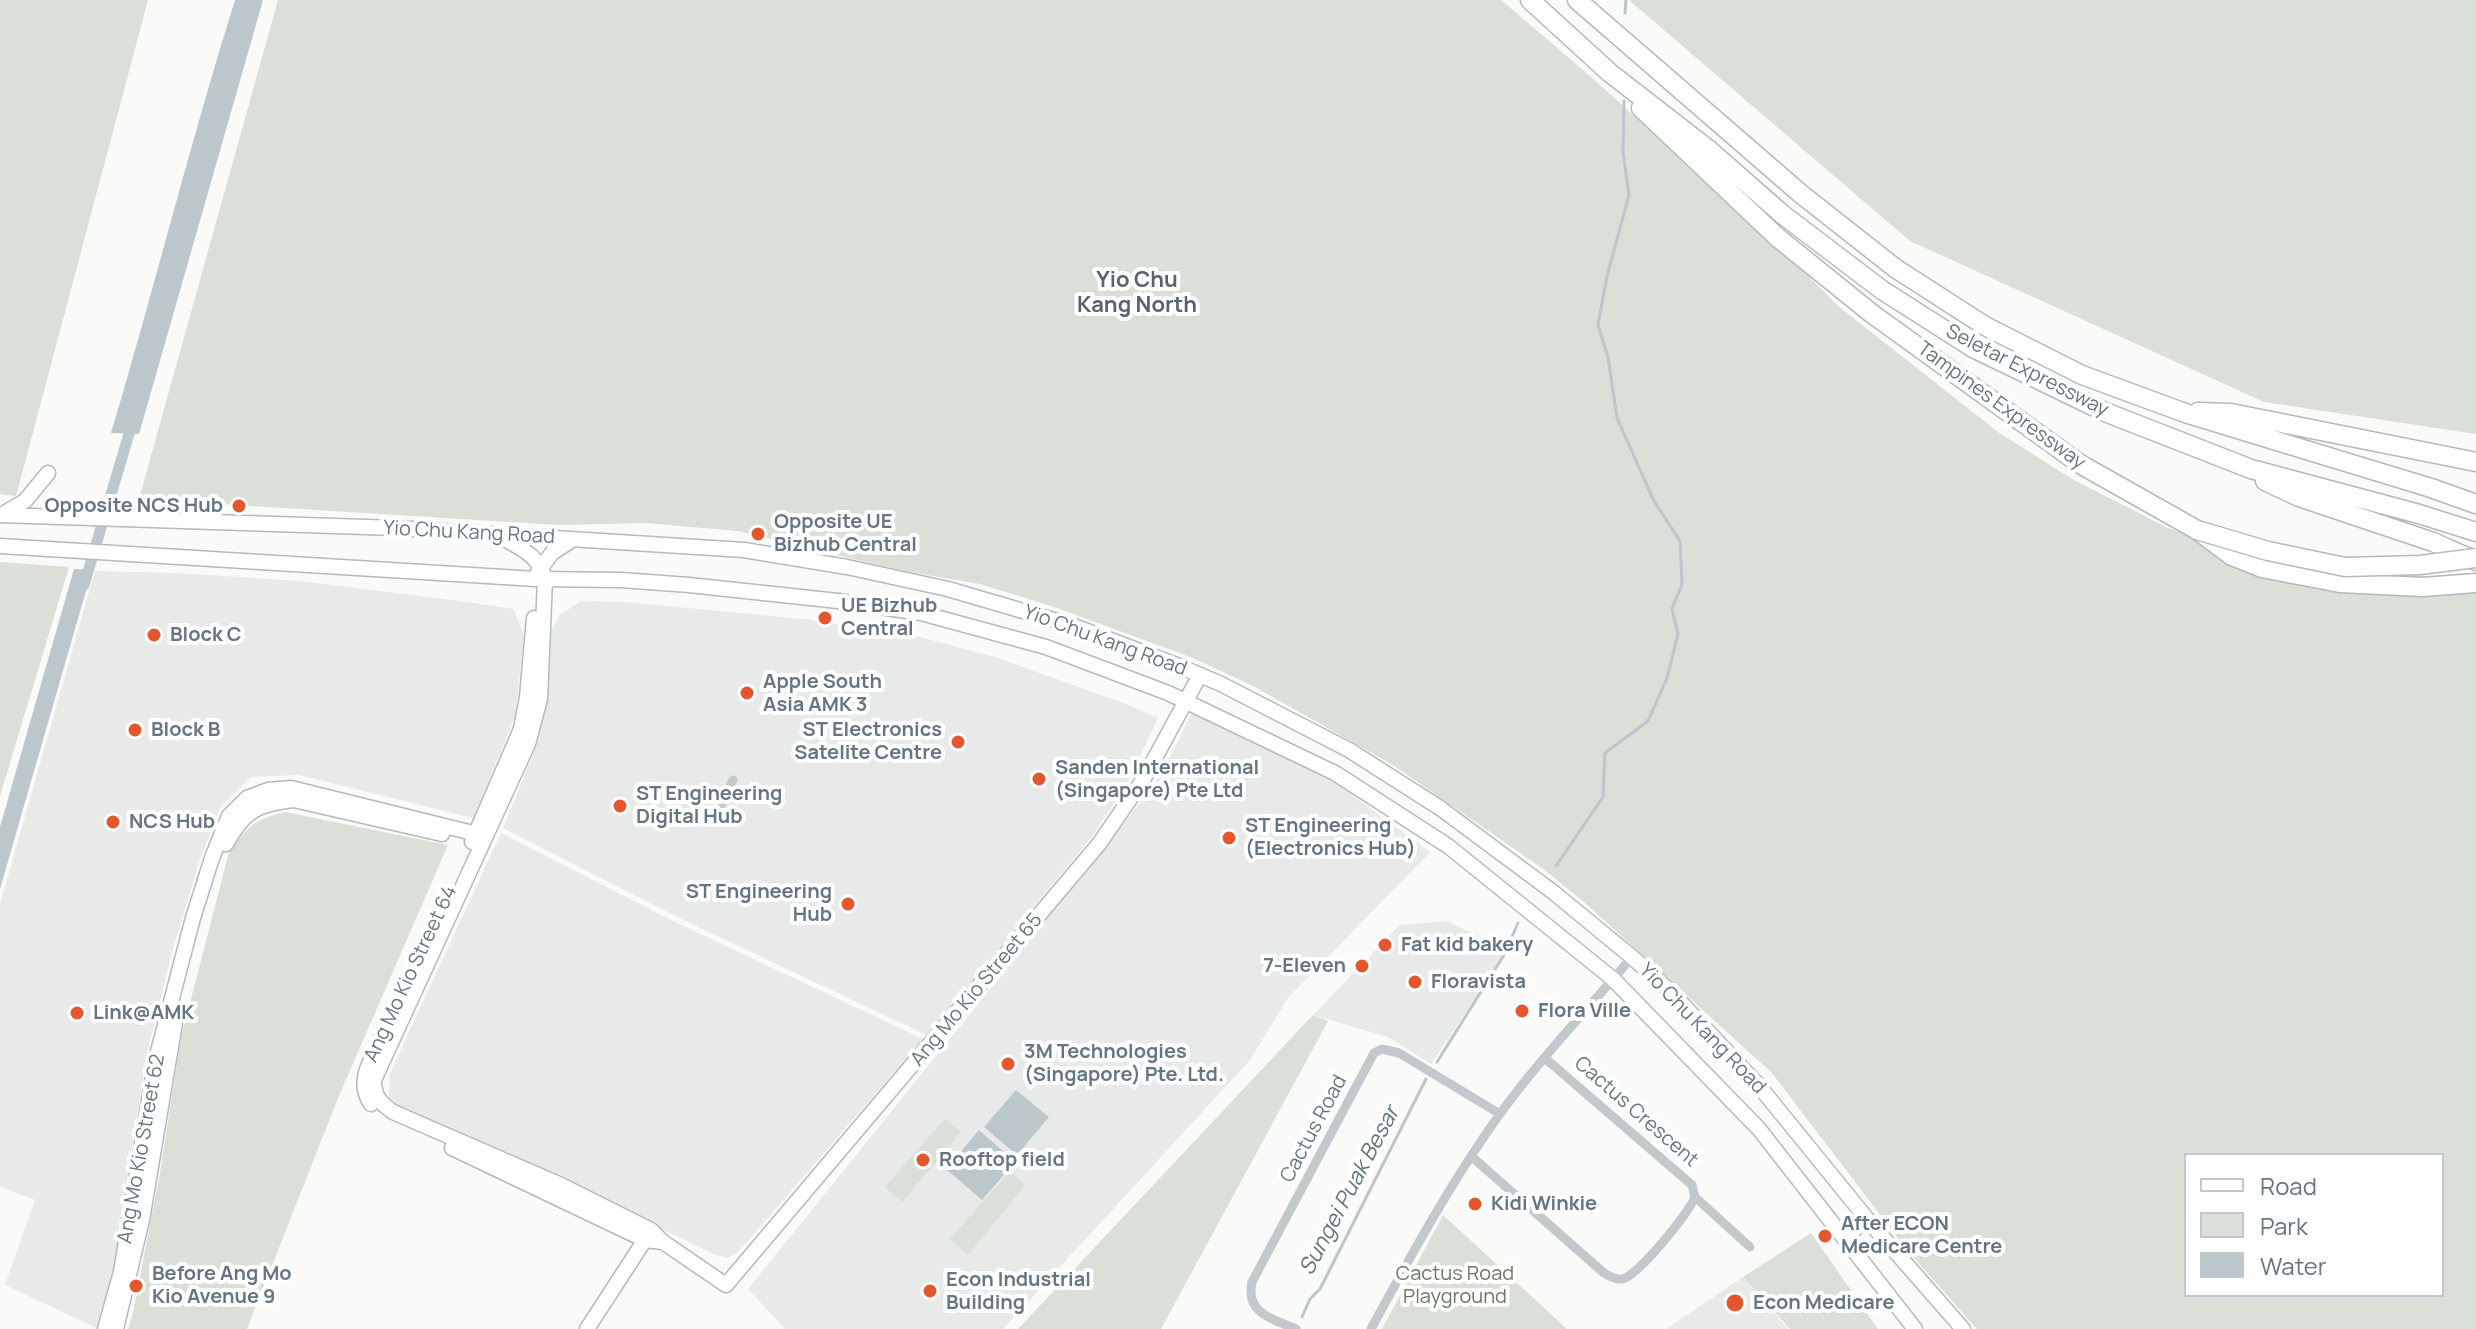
<!DOCTYPE html>
<html>
<head>
<meta charset="utf-8">
<style>
  body { margin:0 }
  #map { position:relative; width:2476px; height:1329px; overflow:hidden; background:#fafaf8; font-family:Manrope,sans-serif }
  canvas { display:block }
  .legend { position:absolute; left:2184px; top:1153px; width:260px; height:144px; box-sizing:border-box; background:#fff; border:2px solid #c1c8cd; margin:0; padding:10px 14px; list-style:none; font-size:24px; color:#657683 }
  .legend li { display:flex; align-items:center; gap:16px; height:40px }
  .legend b { width:40px; border:2px solid #c1c8cd }
</style>
</head>
<body>
<div id="map">
<canvas width="2476" height="1329"></canvas>
<ul class="legend">
<li><b style="height:10px;background:#fff"></b>Road</li>
<li><b style="height:22px;background:#dadfd7"></b>Park</li>
<li><b style="height:22px;background:#bbc7cb"></b>Water</li>
</ul>
</div>
<script>
const g = document.querySelector('canvas').getContext('2d');
g.lineJoin = 'round';
function paint(path, color) {
  g.fillStyle = color;
  g.fill(path, 'evenodd');
}
function stroke(path, color, width, dash) {
  g.strokeStyle = color;
  g.lineWidth = width;
  g.lineCap = dash ? 'butt' : 'round';
  g.setLineDash(dash || []);
  g.stroke(path);
}
function label(font, color, halo, rows, align = 'center') {
  g.font = font + ' Manrope,sans-serif';
  g.lineWidth = 8;
  g.setLineDash([]);
  g.textBaseline = 'middle';
  g.strokeStyle = halo;
  g.fillStyle = color;
  for (const [text, x, y, turn = 0] of rows) {
    g.save();
    g.translate(x, y);
    g.rotate((+turn || 0) * Math.PI / 180);
    g.textAlign = isNaN(turn) ? turn : align;
    if (halo) g.strokeText(text, 0, 0);
    g.fillText(text, 0, 0);
    g.restore();
  }
}
paint(new Path2D(`
  M95 571 175 573 300 581 460 601 514 609 524 636 515 717 473 818 299 775 251 777 220 808 200 859 172 952 147 1053 128 1172 116 1271 99 1329 5 1285 35 1200 0 1187V904Z
  M581 601 626 602 803 619 905 633 995 657 1126 704 1158 718 1127 784 1091 838 926 1035 677 917 503 828 537 745 545 707 551 632 560 615Z
  M1195 707 1313 766 1430 852 1288 998 1250 1060 1003 1329H785L748 1289 1137 807 1163 771Z
  M501 833 673 921 923 1039 739 1251 728 1258 716 1255 551 1176 398 1106 389 1098 390 1073Z
  M1447 921 1508 950 1431 1064 1388 1037 1313 1015 1400 925Z
  M1743 1277 1788 1329H1666Z`), '#e8e9e9');
paint(new Path2D(`
  M0 0H148L16 496 0 494Z
  M278 0H1501L1590 76 1783 250 1838 306 1998 432 2072 479 2166 527 2230 552 2386 579 2476 573V1329H1977L1907 1250 1772 1073 1584 902 1542 868 1393 765 1255 687 1193 658 1057 608 980 584 904 571 738 531 645 523 558 525 139 499ZM2186 1155H2442V1295H2186Z
  M1629 0H2476V434L2264 402 1910 241Z
  M0 562 69 567 0 796Z
  M285 812 448 845 338 1098 247 1329H128L133 1313 160 1173 181 1038 229 852C249 826 253 820 285 812Z
  M1313 1015 1328 1021 1161 1329H1018Z
  M945 1119 961 1132 902 1202 885 1187Z
  M1010 1171 1025 1185 968 1255 950 1239Z
  M1443 1215 1567 1329H1382Z
  M1811 1233 1878 1329H1790L1743 1277Z`), '#dadfd7');
paint(new Path2D(`
  M235 0H263L139 434 111 433C154 289 190 143 235 0Z
  M74 569 92 570 0 889V827Z
  M1016 1090 1049 1117 1017 1155 984 1127Z
  M979 1130 1015 1162 982 1200 946 1169Z`), '#bbc7cb');
stroke(new Path2D(`
  M1625 13 1626 0
  M1556 866 1603 797 1605 753 1648 721 1667 678 1678 634 1672 609 1682 584 1680 541 1654 501 1617 418 1608 357 1598 325 1607 276 1629 195 1623 152 1624 101
  M1437 1062 1504 955 1518 923
  M1302 1317 1310 1299 1320 1289 1426 1079`), '#bbc7cb', 3);
stroke(new Path2D(`
  M84 585 129 434`), '#bbc7cb', 11);
const secondary = new Path2D(`
  M545 579 540 699 528 744 374 1080C374 1096 380 1103 393 1112L561 1185 651 1230 663 1242 726 1285 1099 844 1143 780 1200 675
  M472 842 521 729 527 697 534 618
  M226 844C244 811 257 804 294 800L442 834
  M371 1104C355 1081 372 1058 383 1035
  M452 1148 645 1240 663 1242
  M105 1329 121 1272 155 1063 193 918 212 858 229 816 247 798 268 790 291 788 485 836
  M116 1329 142 1220 176 1017
  M587 1329 650 1232`);
const primary = new Path2D(`
  M0 515 396 528 744 550 847 567 948 589 1074 626 1179 666 1221 684 1349 750 1440 808 1553 892 1632 957 1673 994 1759 1086 1872 1225 1963 1329
  M1 515 25 501 48 473
  M501 537C520 548 540 556 545 579
  M0 546 536 579 621 580 689 585 838 601 921 613 1046 647 1168 693 1335 773 1448 846 1613 979 1759 1129 1915 1329
  M538 572 552 553 572 540
  M1854 1249C1851 1238 1849 1230 1862 1224L1872 1225`);
const highway = new Path2D(`
  M1530 0 1610 73 1708 149 1782 214 1882 290 1973 348 2105 412 2251 469 2419 514 2476 532
  M1577 0 1801 194 1895 268 1985 326 2082 375 2188 414 2431 488 2476 504
  M1641 108 1777 237 1871 313 2080 464 2197 530 2232 556 2262 568 2340 583 2423 587 2476 583
  M2198 412 2231 413 2476 462
  M2265 481 2299 497 2433 542 2476 561`);
stroke(secondary, '#b3babf', 17);
stroke(primary, '#b5babe', 17);
stroke(highway, '#b4b9bd', 21);
stroke(new Path2D(`
  M722 804 733 780
  M1546 1059 1692 1185 1695 1197 1750 1247
  M1471 1156 1604 1273C1609 1276 1615 1280 1622 1279 1637 1277 1689 1213 1695 1197
  M1296 1329C1272 1319 1245 1313 1252 1282L1374 1053 1382 1049 1399 1053 1500 1114
  M1371 1329C1410 1257 1450 1184 1497 1118 1538 1061 1587 1010 1632 957`), '#c3c8cc', 9);
stroke(secondary, '#fff', 14);
stroke(primary, '#fff', 14);
stroke(highway, '#fff', 18);
const highwayBridge = new Path2D(`
  M2197 530 2268 551 2345 567 2420 565 2476 558`);
stroke(highwayBridge, '#b4b9bd', 21, []);
stroke(highwayBridge, '#fff', 18);
for (const [x, y, r, color] of [
  [239,506,8,"#e4572e"],
  [758,534,8,"#e4572e"],
  [825,618,8,"#e4572e"],
  [154,635,8,"#e4572e"],
  [747,693,8,"#e4572e"],
  [135,730,8,"#e4572e"],
  [958,742,8,"#e4572e"],
  [1039,779,8,"#e4572e"],
  [620,806,8,"#e4572e"],
  [113,822,8,"#e4572e"],
  [1229,838,8,"#e4572e"],
  [848,904,8,"#e4572e"],
  [1385,945,8,"#e4572e"],
  [1362,966,8,"#e4572e"],
  [1415,982,8,"#e4572e"],
  [1522,1011,8,"#e4572e"],
  [77,1013,8,"#e4572e"],
  [1008,1064,8,"#e4572e"],
  [923,1160,8,"#e4572e"],
  [1475,1204,8,"#e4572e"],
  [1825,1236,8,"#e4572e"],
  [136,1286,8,"#e4572e"],
  [930,1291,8,"#e4572e"],
  [1735,1303,10,"#e4572e"]
]) {
  const dot = new Path2D();
  dot.arc(x, y, r, 0, 2 * Math.PI);
  g.fillStyle = color;
  g.fill(dot);
  stroke(dot, '#fff', 3);
}
label('20px', '#657683', '#fff', [
  ["Seletar Expressway",2027,371,27],
  ["Tampines Expressway",2001,406,36],
  ["Yio Chu Kang Road",469,533,3],
  ["Yio Chu Kang Road",1105,641,20],
  ["Ang Mo Kio Street 64",411,974,-65],
  ["Ang Mo Kio Street 65",977,990,-50],
  ["Yio Chu Kang Road",1702,1029,46],
  ["Cactus Crescent",1636,1112,41],
  ["Cactus Road",1314,1129,-62],
  ["Ang Mo Kio Street 62",142,1149,-80]
]);
label('bold 20px', '#657683', '#fff', [
  ["Opposite NCS Hub",223,506,"right"],
  ["Opposite UE",774,522],
  ["Bizhub Central",774,545],
  ["UE Bizhub",841,606],
  ["Central",841,629],
  ["Block C",170,635],
  ["Apple South",763,682],
  ["Asia AMK 3",763,705],
  ["Block B",151,730],
  ["ST Electronics",942,730,"right"],
  ["Satelite Centre",942,753,"right"],
  ["Sanden International",1055,768],
  ["(Singapore) Pte Ltd",1055,791],
  ["ST Engineering",636,794],
  ["Digital Hub",636,817],
  ["NCS Hub",129,822],
  ["ST Engineering",1245,826],
  ["(Electronics Hub)",1245,849],
  ["ST Engineering",832,892,"right"],
  ["Hub",832,915,"right"],
  ["Fat kid bakery",1401,945],
  ["7-Eleven",1346,966,"right"],
  ["Floravista",1431,982],
  ["Flora Ville",1538,1011],
  ["Link@AMK",93,1013],
  ["3M Technologies",1024,1052],
  ["(Singapore) Pte. Ltd.",1024,1075],
  ["Rooftop field",939,1160],
  ["Kidi Winkie",1491,1204],
  ["After ECON",1841,1224],
  ["Medicare Centre",1841,1247],
  ["Before Ang Mo",152,1274],
  ["Kio Avenue 9",152,1297],
  ["Econ Industrial",946,1280],
  ["Building",946,1303],
  ["Econ Medicare",1753,1303]
], 'left');
label('20px', '#687a64', '#fff', [
  ["Cactus Road",1455,1274],
  ["Playground",1455,1297]
]);
label('bold 22px', '#57646e', '#fff', [
  ["Yio Chu",1137,281],
  ["Kang North",1137,306]
]);
label('italic 22px', '#60757c', '#fff', [
  ["Sungei Puak Besar",1350,1191,-62]
]);
</script>
</body>
</html>
